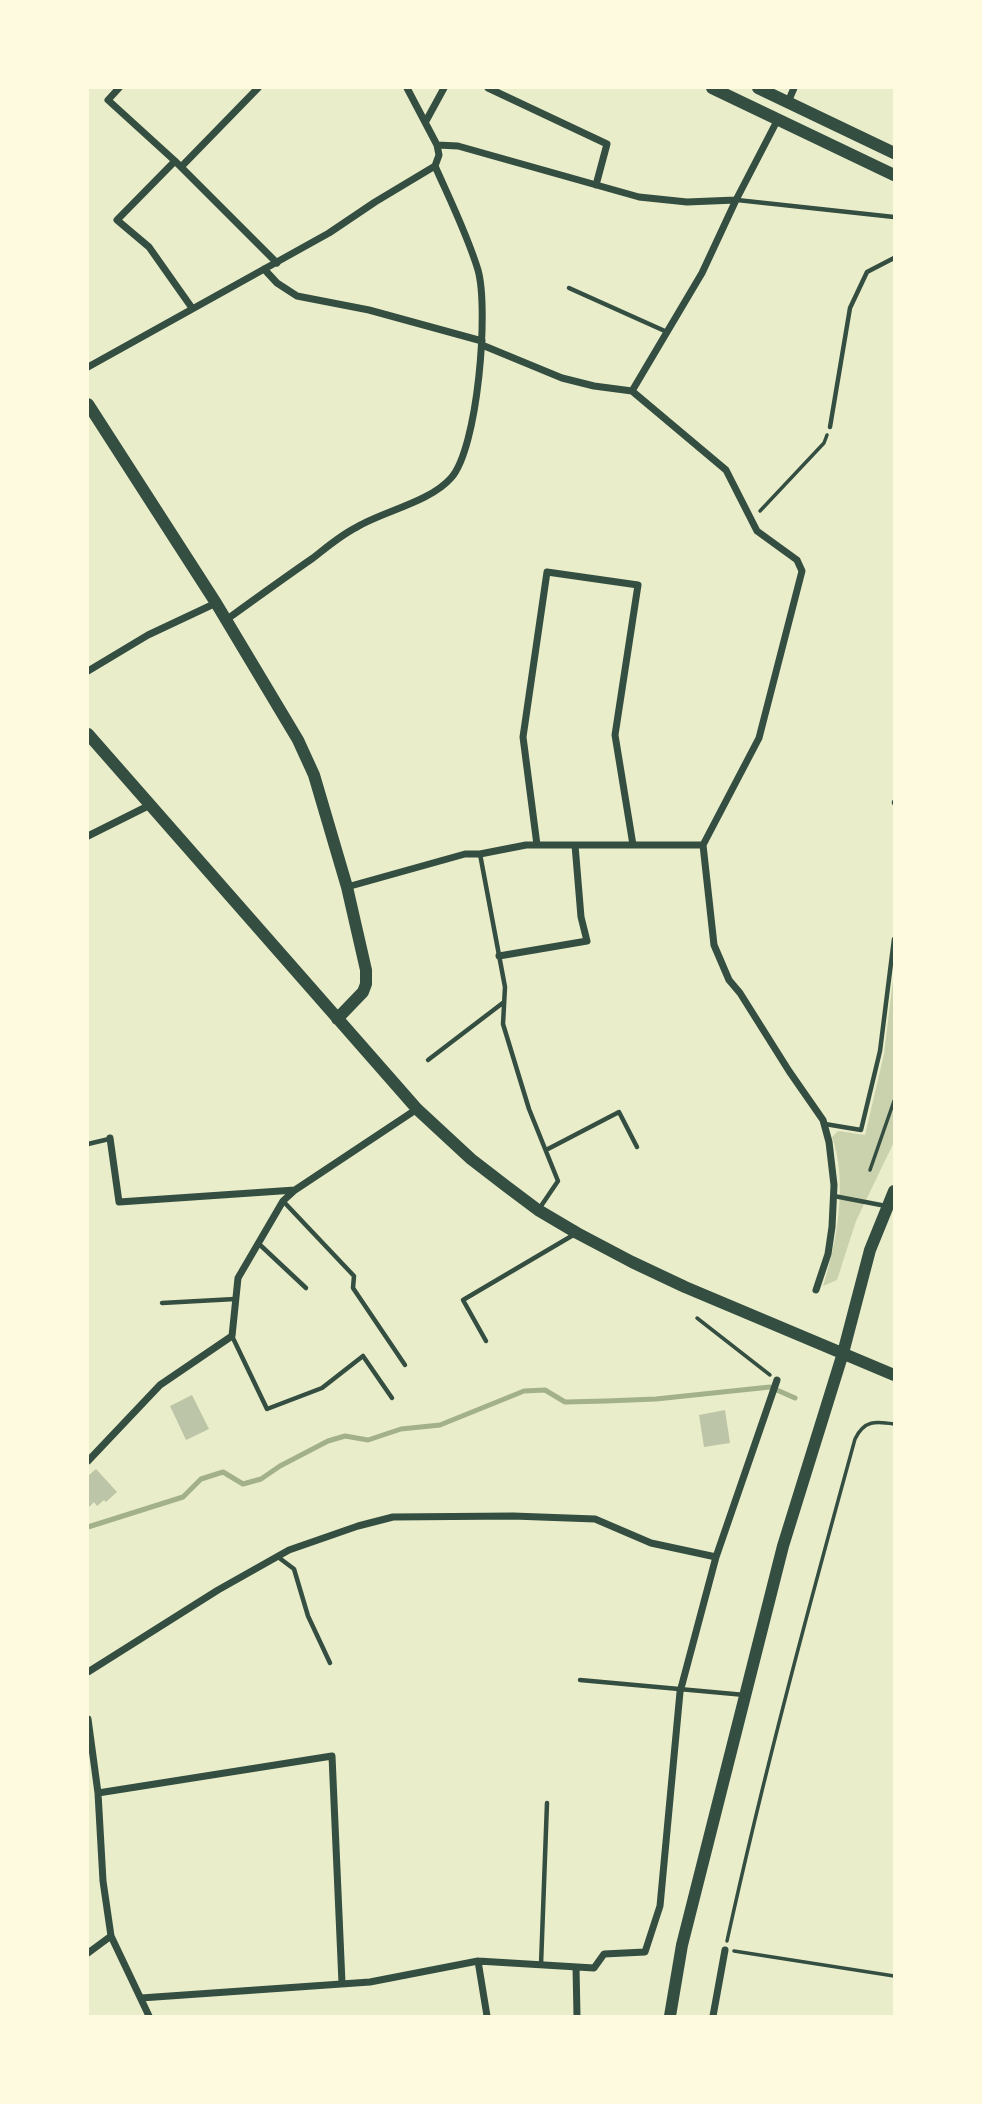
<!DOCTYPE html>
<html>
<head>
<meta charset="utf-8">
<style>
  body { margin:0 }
  #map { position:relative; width:982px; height:2104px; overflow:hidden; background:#e9edc9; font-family:Manrope,sans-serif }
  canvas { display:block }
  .frame { position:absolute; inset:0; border:89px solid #fefae0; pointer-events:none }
</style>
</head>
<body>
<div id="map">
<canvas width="982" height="2104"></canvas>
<div class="frame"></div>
</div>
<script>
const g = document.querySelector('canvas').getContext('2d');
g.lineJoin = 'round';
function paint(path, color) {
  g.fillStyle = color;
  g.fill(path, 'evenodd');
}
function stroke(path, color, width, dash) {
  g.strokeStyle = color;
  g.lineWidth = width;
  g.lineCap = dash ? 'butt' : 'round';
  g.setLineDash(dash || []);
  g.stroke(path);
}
paint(new Path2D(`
  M894 971V1142L856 1221 837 1280 823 1286C837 1243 848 1181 832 1137L838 1131 865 1135 884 1054Z`), '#cad2ad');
stroke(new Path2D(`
  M88 1527 183 1497 201 1479 223 1472 243 1484 261 1479 280 1466 328 1441 345 1436 368 1440 401 1429 440 1425 524 1391 545 1390 565 1402 606 1401 656 1399 770 1387 795 1398`), '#a3b18a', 5);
paint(new Path2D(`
  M192 1395 209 1429 186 1440 170 1406Z
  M725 1410 730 1443 704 1447 699 1415Z
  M96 1469 117 1492 106 1502 104 1500 97 1506 94 1502 88 1508V1476Z`), '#bcc5a7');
stroke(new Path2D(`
  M760 511 824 443 827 435
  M870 1170 894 1101
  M697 1318 770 1375
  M727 1941C764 1772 809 1606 855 1439 864 1420 876 1421 894 1424
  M734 1951 894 1976`), '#344e41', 3.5);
stroke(new Path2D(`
  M737 200 894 217
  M569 288 667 332
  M830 427 850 308 867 272 894 258
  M894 802V803
  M480 854 505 987 503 1024 529 1109 558 1181 539 1209
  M428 1060 504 1002
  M825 1124 861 1130 880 1051 894 939
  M88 1144 109 1139
  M546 1150 619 1112 637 1147
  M834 1196 886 1206
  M283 1201 354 1276 353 1288 405 1365
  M258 1243 306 1288
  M162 1303 235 1299
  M232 1336 267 1409 322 1388 363 1356 392 1398
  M486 1341 463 1300 575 1234
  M278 1557 294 1569 308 1616 330 1663
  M580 1680 745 1695
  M541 1965 547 1803`), '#344e41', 4.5);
stroke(new Path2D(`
  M119 88 108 100 175 161 277 263
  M488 88 607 144 596 185
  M788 102 794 88
  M426 121 444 88
  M437 145 458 146 639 197 687 202 736 200 778 119
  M175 161 117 220 149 247 192 308
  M181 167 258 88
  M264 269 277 283 297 296 369 310 482 341
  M482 345 562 378 594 386 632 391 726 470 757 531 797 560 802 571 759 738 703 845 714 945 729 980 740 993 789 1071 823 1120 829 1142 834 1185 832 1227 828 1254 816 1290
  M88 367 329 233 375 202 435 166 439 155 437 145 407 88
  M632 391 702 273 736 200
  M226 620C255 599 284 578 313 558 327 547 341 535 357 527 384 511 430 502 451 478 478 448 489 309 478 270 467 234 450 200 435 166
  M88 671 148 635 216 603
  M88 836 150 805
  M537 845 523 737 547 572 638 585 615 735 633 845
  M347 887 465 854H480L526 845H703
  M499 956 587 941 581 917 575 845
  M110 1138 119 1202 295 1190 417 1109
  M88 1461 160 1385 232 1336 238 1278 283 1201 295 1190
  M88 1672 218 1590 289 1550 358 1526 393 1517 513 1516 595 1519 651 1543 716 1557
  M88 1719 98 1793 103 1881 111 1936 149 2016
  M98 1793 332 1756 342 1983
  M88 1953 111 1936
  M478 1961 487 2016
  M576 1967 577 2016
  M141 1998 370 1982 478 1961 594 1968 604 1954 645 1952 660 1906 680 1692 716 1557 777 1380
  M713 2016 725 1950`), '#344e41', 7);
stroke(new Path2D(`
  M712 88 894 175
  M758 88 894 153
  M88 404 216 603 298 740 314 775 347 887 366 970V984L363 992 337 1019
  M88 734 417 1109 471 1159 506 1186 538 1210 577 1233 632 1262 685 1287 894 1375
  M670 2016 682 1945 783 1546 843 1353 870 1250 894 1191`), '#344e41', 12);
</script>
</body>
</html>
